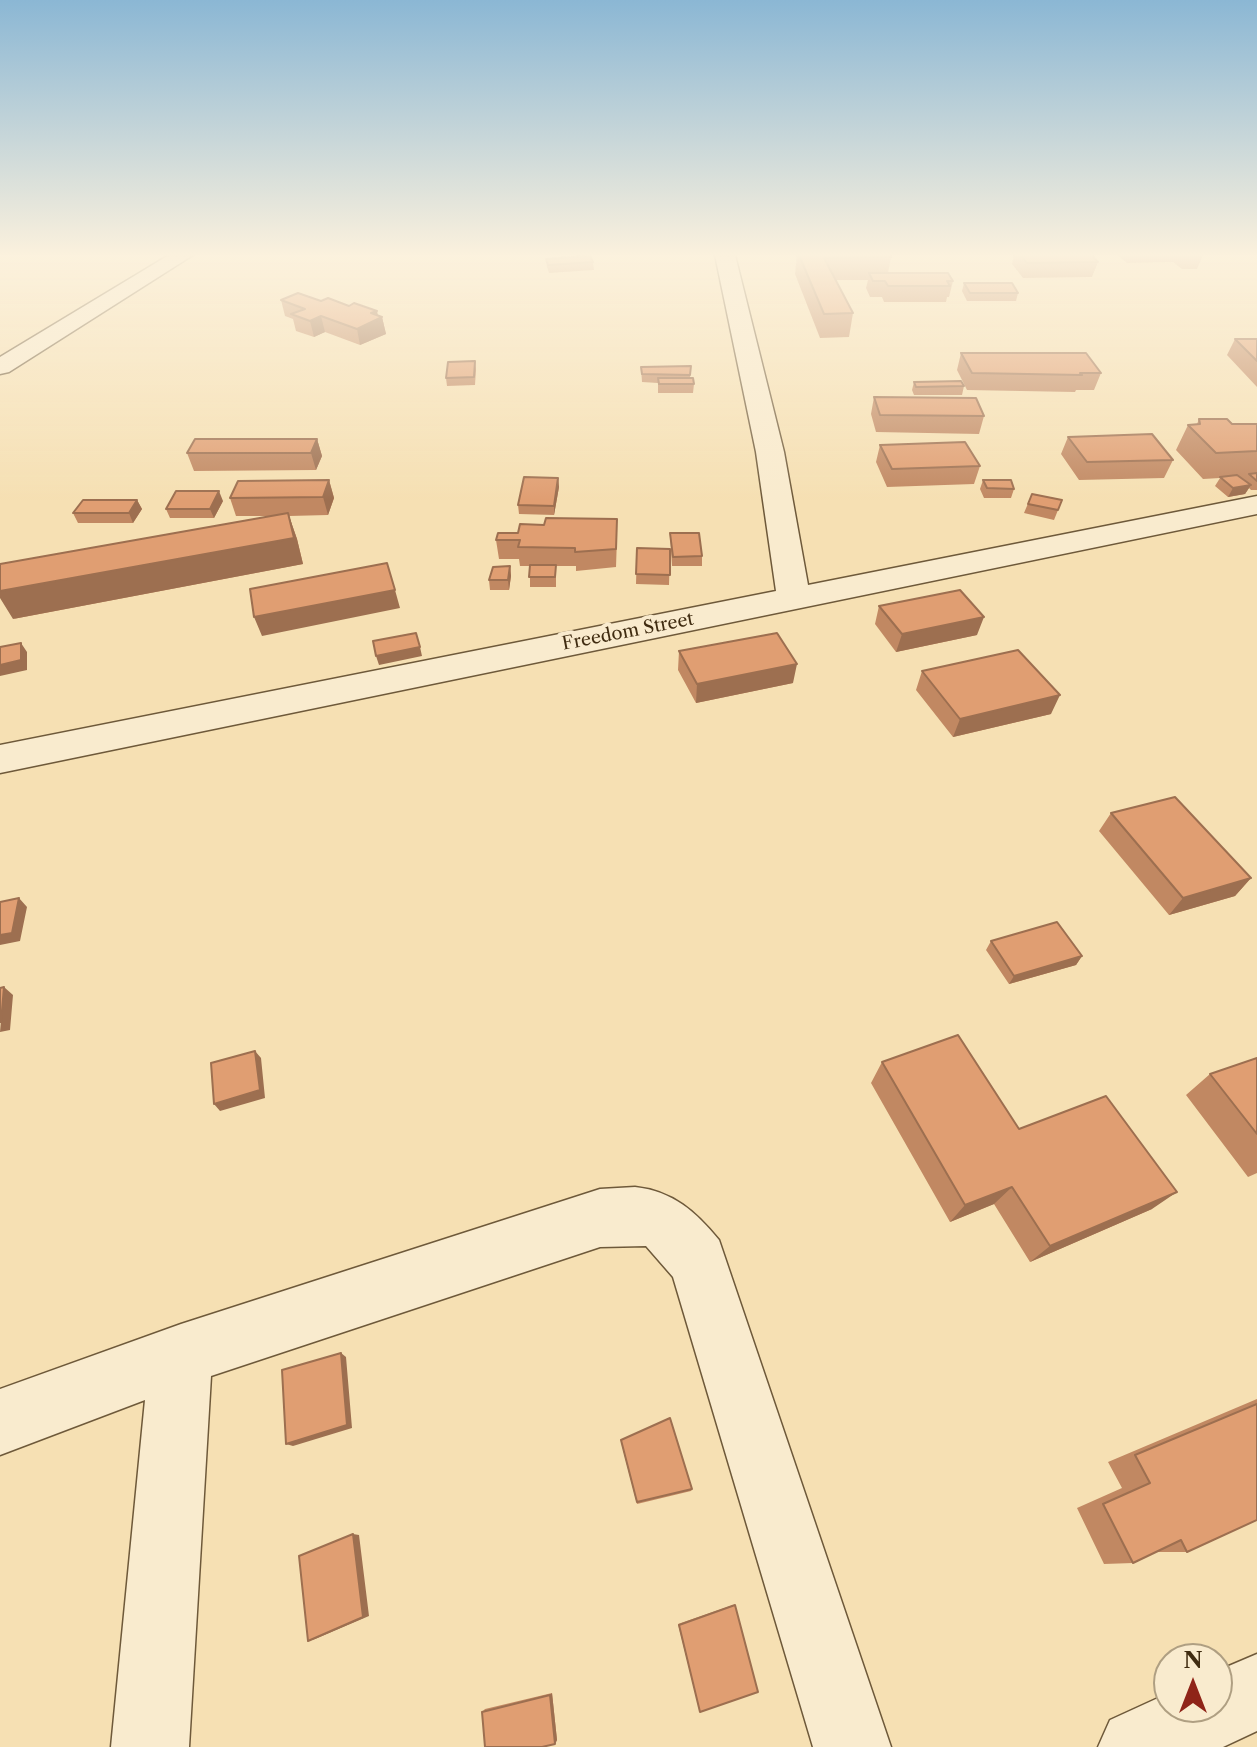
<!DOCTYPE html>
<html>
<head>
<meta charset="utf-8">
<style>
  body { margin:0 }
  #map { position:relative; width:1257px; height:1747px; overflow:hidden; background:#f6e0b3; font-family:"Libre Caslon Text",serif }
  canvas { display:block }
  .north { position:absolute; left:1153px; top:1643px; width:80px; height:80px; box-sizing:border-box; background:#f9ebce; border:2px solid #af9f82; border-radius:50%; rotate:0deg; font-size:22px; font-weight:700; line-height:32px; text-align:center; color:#402c11 }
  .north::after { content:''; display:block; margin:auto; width:28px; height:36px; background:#8f2418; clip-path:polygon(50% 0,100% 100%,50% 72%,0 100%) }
</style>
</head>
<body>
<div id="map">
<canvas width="1257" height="1747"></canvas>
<div class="north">N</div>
</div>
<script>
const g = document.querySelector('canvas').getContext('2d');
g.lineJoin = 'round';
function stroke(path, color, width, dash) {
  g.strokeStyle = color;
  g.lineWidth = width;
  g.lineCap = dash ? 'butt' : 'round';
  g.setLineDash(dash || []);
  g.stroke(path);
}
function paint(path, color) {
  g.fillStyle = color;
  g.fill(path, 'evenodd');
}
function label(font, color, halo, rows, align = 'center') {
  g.font = font + ' "Libre Caslon Text",serif';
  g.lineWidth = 8;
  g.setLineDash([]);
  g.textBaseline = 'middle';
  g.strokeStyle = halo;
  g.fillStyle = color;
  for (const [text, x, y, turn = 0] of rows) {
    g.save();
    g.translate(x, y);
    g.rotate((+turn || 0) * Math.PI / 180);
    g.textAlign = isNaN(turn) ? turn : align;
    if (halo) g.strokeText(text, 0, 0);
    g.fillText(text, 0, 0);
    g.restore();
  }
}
const minor = new Path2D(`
  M169 255H193L9 372 0 374V357Z
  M715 255H735L784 452 808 585 1257 496V514L0 773V745L776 591 756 452Z
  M635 1187C673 1191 696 1212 719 1240L891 1747H813L673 1277 646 1246 600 1247 211 1376 189 1747H111L145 1400 0 1455V1389L181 1324 600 1189Z
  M1257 1654V1731L1223 1747H1098L1110 1720 1169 1693V1707H1217V1671Z`);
stroke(minor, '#6e593a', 3);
paint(minor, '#f9ebce');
paint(new Path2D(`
  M797 255H890L891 257 888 273 953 281 949 297H947L946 302H884L882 297H870L866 288 868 280H836L853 313 849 337 820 338 795 274Z
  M1014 255H1091L1098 262 1092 277 1023 278 1012 264Z
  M1118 255H1203L1197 269H1182L1173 262 1127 263Z
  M546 259 593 262 594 270 549 273 547 267Z
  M964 283 1018 293 1016 301H967L962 291Z
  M281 300 321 301 377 311 378 316 382 317 386 334 360 345 325 332 314 337 296 331 293 319 285 316Z
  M1235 339H1257V387L1227 355Z
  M961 353 1101 373 1094 390H1076L1075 392 967 390 957 370Z
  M475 361 476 370 475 385 447 386 446 378Z
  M691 366 690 378 694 384 693 393H658V383L642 382 641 367Z
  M914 382 964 386 962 395H914L912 390Z
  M874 397 984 416 979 434 876 432 871 414Z
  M1199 419 1232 424H1257V490H1251L1249 488 1245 494 1228 497 1215 486 1220 478 1203 479 1176 450 1188 425 1197 424Z
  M1068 437 1173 460 1164 478 1079 480 1061 454Z
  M317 439 322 456 316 470 194 471 187 453Z
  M880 445 980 466 974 484 887 487 876 462Z
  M558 478 559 487 554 515 519 514 518 505Z
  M329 480 334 498 328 515 289 516 297 539 303 564 13 619 270 516H236L230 498Z
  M983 480 1014 489 1011 498H984L980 489Z
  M1032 494 1062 500 1054 520 1024 513Z
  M137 500 142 509 133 523H78L73 513Z
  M223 501 214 518H170L166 509Z
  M670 533 702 556V566H672Z
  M617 537 616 567 576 571V566H556V587H530V566H520L519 559H499L496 540Z
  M637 548 670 549 669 585 636 584Z
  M510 566 511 576 509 590H490L489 580Z
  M879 606 977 635 896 652 875 624Z
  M679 651 793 683 696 703 678 670Z
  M922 671 1051 714 953 737 916 690Z
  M1111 813 1251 878 1235 896 1169 915 1099 831Z
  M991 941 1082 956 1076 965 1009 984 986 950Z
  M1257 1058V1173L1248 1177 1186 1095 1210 1074Z
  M882 1062 1019 1129 1152 1209 1030 1262 994 1204 950 1222 871 1083Z
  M1257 1399V1520L1187 1552H1156L1133 1563 1104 1564 1077 1508 1122 1488 1108 1462Z
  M621 1442 692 1489 691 1491 637 1504Z
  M733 1605H735L700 1712 678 1624Z
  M552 1693 557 1740 555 1744 482 1712 485 1709Z`), '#c18862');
paint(new Path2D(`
  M377 311 378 319 382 317 386 334 360 345 357 329 371 313Z
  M321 316 325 332 314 337 310 321Z
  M317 439 322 456 316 470 311 453Z
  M558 478 559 487 554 515V506Z
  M329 480 334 498 328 515 323 497Z
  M1251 485 1245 494 1228 497 1233 488Z
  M219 491 223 501 214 518 210 509Z
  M137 500 142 509 133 523 129 513Z
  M288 513 297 539 303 564 13 619 0 598V591Z
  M510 566 511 576 509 590 508 580Z
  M395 590 400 608 262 636 254 617Z
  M984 617 977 635 896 652 902 634Z
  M21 643 27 652V670L0 676V665Z
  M420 647 422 656 379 665 376 656Z
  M797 664 793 683 696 703 697 684Z
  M1060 695 1051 714 953 737 960 719Z
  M1251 878 1235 896 1169 915 1183 898Z
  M19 898 27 907 20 941 0 945V935Z
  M1082 956 1076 965 1009 984 1014 976Z
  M4 987 13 995 10 1030 0 1032Z
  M255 1051 261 1058 265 1098 220 1111 214 1104Z
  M1012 1187 994 1204 950 1222 965 1205Z
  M1177 1192 1152 1209 1030 1262 1050 1246Z
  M341 1353 346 1357 352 1428 293 1446 286 1444Z
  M353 1534 359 1535 369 1616 315 1639 308 1641Z
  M552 1693 557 1740 555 1744 550 1695Z`), '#9d6f50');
const building = new Path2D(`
  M799 255H890L891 257 824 258 853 313 824 314Z
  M1021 255H1091L1098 262 1027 263Z
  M590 256 593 262 548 265 546 259Z
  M869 273H948L953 281H947L950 286H888L885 281H873Z
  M964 283H1012L1018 293H970Z
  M298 293 321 301 328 298 349 306 354 303 377 311 371 313 382 317 357 329 321 316 310 321 291 314 305 309 281 300Z
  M1235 339H1257V361Z
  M961 353H1086L1101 373H1080L1082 375 972 373Z
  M475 361 474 377 446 378 448 362Z
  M691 366 690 375 642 374 641 367Z
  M658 378H693L694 384H659Z
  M961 381 964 386 916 387 914 382Z
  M874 397 976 398 984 416 880 415Z
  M1199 419H1227L1232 424H1257V451L1216 453 1188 425 1200 424Z
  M1152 434 1173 460 1087 462 1068 437Z
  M195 439H317L311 453H187Z
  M965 442 980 466 892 469 880 445Z
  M1257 473V481L1249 474Z
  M1237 475 1251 485 1233 488 1220 477Z
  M524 477 558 478 554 506 518 505Z
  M329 480 323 497 230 498 238 481Z
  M983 480H1011L1014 489 987 488Z
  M176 491H219L210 509H166Z
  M1032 494 1062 500 1058 510 1028 504Z
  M83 500H137L129 513H73Z
  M288 513 294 538 0 591V564Z
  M546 518 617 519 616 549 575 552V548L518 547 520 540H496L498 533H518L520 524 544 525Z
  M670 533H699L702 556 673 557Z
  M637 548 670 549V575L636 574Z
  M387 563 395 590 254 617 250 589Z
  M530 565H556L555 577H529Z
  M510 566 508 580H489L493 567Z
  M960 590 984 617 902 634 879 606Z
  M416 633 420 647 376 656 373 641Z
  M777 633 797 664 697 684 679 651Z
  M21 643V660L0 665V647Z
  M1018 650 1060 695 960 719 922 671Z
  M1175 797 1251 878 1183 898 1111 813Z
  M19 898 12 933 0 935V902Z
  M1057 922 1082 956 1014 976 991 941Z
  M4 987 1 1022H0V988Z
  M958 1035 1019 1129 1106 1096 1177 1192 1050 1246 1012 1187 965 1205 882 1062Z
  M255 1051 260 1090 214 1104 211 1063Z
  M1257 1058V1134L1210 1074Z
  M341 1353 347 1425 286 1444 282 1370Z
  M1257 1404V1520L1187 1552 1181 1540 1133 1563 1103 1504 1150 1483 1135 1455Z
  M670 1418 692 1489 637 1502 621 1440Z
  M353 1534 363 1617 308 1641 299 1556Z
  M735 1605 758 1692 700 1712 679 1625Z
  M550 1695 555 1744 542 1747H485L482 1712Z`);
paint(building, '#e09e72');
stroke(building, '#9d6f50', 2);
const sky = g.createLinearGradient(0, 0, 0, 500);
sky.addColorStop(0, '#8bb7d4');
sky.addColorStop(0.51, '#fbf1dd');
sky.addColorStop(1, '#fbf1dd00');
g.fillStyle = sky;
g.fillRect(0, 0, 1257, 500);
label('18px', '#402c11', '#f9ebce', [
  ["Freedom Street",628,632,-11]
]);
</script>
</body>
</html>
